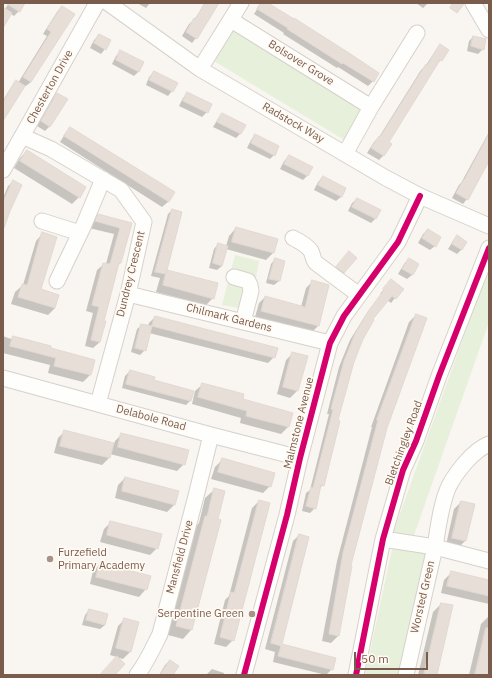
<!DOCTYPE html>
<html>
<head>
<meta charset="utf-8">
<style>
  body { margin:0 }
  #map { position:relative; width:492px; height:678px; overflow:hidden; background:#f9f5f0; font-family:"IBM Plex Sans",sans-serif }
  canvas { display:block }
  .frame { position:absolute; inset:0; border:4px solid #7a5c4d; pointer-events:none }
  .scale { position:absolute; left:354px; top:652px; width:74px; height:18px; box-sizing:border-box; border:2px solid #7a5c4d; border-top:0; padding-left:5px; font-size:12px; line-height:14px; white-space:nowrap; color:#7a5c4d; -webkit-text-stroke:3px #fffaf3; paint-order:stroke }
</style>
</head>
<body>
<div id="map">
<canvas width="492" height="678"></canvas>
<div class="frame"></div>
<div class="scale">50 m</div>
</div>
<script>
const g = document.querySelector('canvas').getContext('2d');
g.lineJoin = 'round';
function paint(path, color) {
  g.fillStyle = color;
  g.fill(path, 'evenodd');
}
function stroke(path, color, width, dash) {
  g.strokeStyle = color;
  g.lineWidth = width;
  g.lineCap = dash ? 'butt' : 'round';
  g.setLineDash(dash || []);
  g.stroke(path);
}
function label(font, color, halo, rows, align = 'center') {
  g.font = font + ' "IBM Plex Sans",sans-serif';
  g.lineWidth = 3.5;
  g.setLineDash([]);
  g.textBaseline = 'middle';
  g.strokeStyle = halo;
  g.fillStyle = color;
  for (const [text, x, y, turn = 0] of rows) {
    g.save();
    g.translate(x, y);
    g.rotate((+turn || 0) * Math.PI / 180);
    g.textAlign = isNaN(turn) ? turn : align;
    if (halo) g.strokeText(text, 0, 0);
    g.fillText(text, 0, 0);
    g.restore();
  }
}
paint(new Path2D(`
  M234 27 365 108 346 141 214 61Z
  M235 255 259 261 250 310 222 305Z
  M489 266V322L413 538 392 536Z
  M393 545 424 551 427 556 400 675H365Z`), '#e7f0db');
paint(new Path2D(`
  M9 3H24L19 11 14 16 11 14 3 26V9H5Z
  M137 3H150L146 8Z
  M205 3H218L196 38 192 43 182 36 189 24 194 20Z
  M261 3H266L373 81 368 86 338 67 337 68 283 34 284 33 254 14Z
  M416 3H428L423 8Z
  M62 7 73 14 31 82 26 86 24 85 3 119V100L12 86 16 82 18 83 47 36 43 34 57 12Z
  M99 35 105 49 101 54 90 48 94 40Z
  M473 37 483 49 478 54 467 51 469 41Z
  M441 46V60L436 65 387 143 383 156 379 160 367 153 374 142 379 137 421 70 426 65 436 50Z
  M121 51 139 71 134 76 112 64 116 56Z
  M154 73 172 91 168 96 146 85 149 77Z
  M188 93 210 104 207 112 202 117 179 106 183 98Z
  M57 94 66 99 49 127 45 131 37 126 53 98Z
  M222 114 244 126 240 134 236 138 213 127 218 119Z
  M70 129 173 193 168 202 162 207 60 142 65 134Z
  M489 132V159L467 199 463 204 452 198 459 185 461 183Z
  M255 135 274 155 270 159 247 148 251 140Z
  M27 151 79 197 72 204 14 168 20 158Z
  M289 157 307 176 303 180 280 169 284 161Z
  M323 177 345 189 341 197 336 201 314 190 318 182Z
  M13 182 3 228V198L8 186Z
  M357 199 376 218 371 223 348 211 352 203Z
  M172 210 165 273 167 271 213 298 206 305 156 292 160 278 151 276 168 214Z
  M98 215 131 224 120 263 118 266 103 322 100 342 93 348 85 346 93 313 86 311 97 270 104 264H106L114 234 89 228 92 222Z
  M236 228 273 253 266 260 226 249 222 266 217 270 209 268 214 249 218 244 226 246 229 236Z
  M428 230 435 246 430 250 418 243 423 234Z
  M43 233 40 290 55 308 48 315 11 304 15 292 23 285 36 241Z
  M457 237 462 249 457 254 448 249 453 241Z
  M345 257 344 272 339 277 333 272Z
  M275 259 284 261 279 281 274 285 266 283 271 264Z
  M409 259 418 264 412 275 407 279 398 274 404 264Z
  M312 282 328 286 318 326 312 332 255 317 259 303 265 297 301 307 306 288Z
  M387 285 395 298 391 303 387 300 372 320 362 339 353 361 337 421 323 485 319 489 315 508 310 513 302 511 306 493 310 490 329 414H327L339 367 350 340 365 316 381 295 380 294Z
  M416 315 350 566 338 636 331 643 322 641 337 561 372 427H371L409 322Z
  M155 317 274 357 268 363 149 333 145 350 140 355 131 352 137 329 142 325 148 326 149 323Z
  M3 336 11 339 13 337 50 346 49 349 94 361 90 375 83 382 48 373 50 365 3 353Z
  M293 353 307 357 297 391 290 398 277 394 286 360Z
  M130 371 153 381 191 400 186 405 122 388 125 376Z
  M203 384 242 400 291 413 288 427 281 434 240 423 241 418 192 404 195 391Z
  M65 431 114 444 115 441 122 434 184 464 177 471 110 454 109 458 102 465 54 453 58 438Z
  M222 460 270 486 263 493 211 479 215 467Z
  M125 478 177 492 174 505 167 512 115 498 118 485Z
  M214 490 216 520 220 521 191 630 183 639 168 635 196 526 199 523 205 498Z
  M259 501 233 640 226 647 214 644 225 600 229 596 252 508Z
  M461 502 465 541 458 548 446 545 454 509Z
  M111 522 157 548 150 555 100 542 104 529Z
  M299 535 280 645 332 669 326 675 273 662 275 652 265 649 293 541Z
  M100 564 146 589 139 597 90 584 93 571Z
  M451 573 489 581V604L441 593 444 580Z
  M441 604 436 675H418L433 612Z
  M89 610 105 625 100 629 82 625 85 615Z
  M489 616V665L487 675H469L481 624Z
  M125 619 130 652 123 659 110 655 118 626Z
  M170 661 172 675H159L165 665Z
  M212 669 224 673V675H206Z`), '#0003');
const building = new Path2D(`
  M6 3H25L20 12Z
  M205 3H219L197 39 186 32 194 18 195 19Z
  M261 3H268L294 19V18L349 53 379 73 374 82 343 63 342 64 287 29 288 28 257 9Z
  M453 3H464V4L457 13 450 8Z
  M62 6 75 14 31 82 23 77 51 32 47 29Z
  M3 7 12 13 3 28Z
  M99 34 111 40 106 50 94 43Z
  M473 36 486 39 484 50 471 46Z
  M440 44 449 50 442 61 440 60 389 142 392 144 384 156 371 148 379 136 380 137 426 64 427 65Z
  M120 50 144 62 139 72 116 60Z
  M154 71 178 83 173 92 149 80Z
  M16 80 25 86 3 121V102Z
  M187 92 212 104 208 113 183 101Z
  M57 93 68 99 50 127 41 121Z
  M222 113 246 125 241 134 217 122Z
  M70 127 175 192 169 202 64 136Z
  M255 134 279 146 275 156 251 143Z
  M489 134V161L468 200 456 193 464 179V180Z
  M27 150 86 187 80 198 20 161Z
  M289 155 313 167 308 176 284 164Z
  M323 176 346 188 342 197 318 185Z
  M13 180 22 185 10 211 4 228H3V202Z
  M357 198 381 210 376 219 352 207Z
  M172 209 182 212 166 274 155 272Z
  M98 214 132 223 121 263H119L104 321H106L100 342 91 340 99 307 92 305 103 263 110 264 120 228 95 221Z
  M236 227 278 239 274 253 232 242Z
  M428 229 441 237 436 247 422 238Z
  M42 232 57 237 41 289 59 295 55 308 18 297 22 284 27 285Z
  M457 235 467 242 462 250 452 244Z
  M218 243 228 246 222 266 213 263Z
  M349 251 357 258 344 273 336 267Z
  M275 258 285 261 280 281 269 279Z
  M409 258 419 264 413 275 402 269Z
  M167 270 218 283 214 299 163 285Z
  M391 279 404 289 396 299 392 296 373 319 374 320 363 339 354 362 338 420 340 421 324 486 321 485 316 509 306 506 311 487 313 488 333 410 331 409 344 361 355 334 369 310 384 290 383 289Z
  M312 280 329 285 319 326 261 311 265 296 305 307Z
  M416 314 427 318 387 428 351 565 352 566 339 636 329 634 343 553 378 420H377Z
  M155 316 278 348 275 358 152 326Z
  M141 324 152 326 146 351 135 348Z
  M13 336 51 346V348L95 360 91 375 54 366 56 358 10 346Z
  M292 352 308 356 298 391 283 387Z
  M130 370 155 377 154 380 194 391 191 401 126 384Z
  M202 383 244 394 243 399 293 413 289 427 246 416 247 411 198 397Z
  M64 430 114 443 110 458 60 446Z
  M121 433 189 450 185 465 118 447Z
  M222 458 275 473 271 487 218 472Z
  M125 477 179 491 175 505 122 491Z
  M214 488 225 491 218 519 221 520 192 630 176 626 205 516H207Z
  M259 500 270 503 234 641 220 637 231 592 234 593Z
  M461 501 475 504 466 541 452 538Z
  M110 521 162 534 158 549 107 535Z
  M299 534 309 537 282 644 336 658 333 670 278 656 281 646 271 643Z
  M100 563 151 576 147 590 96 577Z
  M451 571 489 580V596L447 586Z
  M441 603 453 605 437 675H424Z
  M89 609 108 614 105 625 86 620Z
  M124 618 139 622 131 652 116 648Z
  M486 628H489V669L488 675H475Z
  M117 656 125 664 115 675H100Z
  M170 660 179 666 173 675H160Z`);
paint(building, '#e6ded7');
stroke(building, '#e2d8d2', 1);
const minor = new Path2D(`
  M108 3 200 69 386 178 420 196 489 226
  M473 3 489 30
  M231 20 371 107
  M200 69 241 3
  M22 136 51 149 121 190 144 222 128 294 98 404
  M345 154 371 107 417 33
  M3 170 97 3
  M42 221 80 233
  M293 238C299 241 307 245 311 251 313 255 313 260 316 263L359 295
  M234 277 248 281 250 285 251 291 243 322
  M57 281 83 227 103 179
  M128 294 330 343
  M3 378 211 435 300 458
  M489 444C479 448 472 455 465 463 459 470 453 478 449 486 441 503 438 528 435 547L489 561
  M383 539 435 547 406 675
  M137 675C147 662 153 648 160 634L196 496 211 435
  M244 675 287 515 300 458 330 343 344 316 398 242 420 196
  M356 675 383 539 403 470 416 441 439 376 489 248`);
stroke(minor, '#d7d1cb', 17);
stroke(minor, '#fefefd', 15);
stroke(new Path2D(`
  M244 675 287 515 300 458 330 343 344 316 398 242 420 196
  M356 675 383 539 403 470 416 441 439 376 489 248`), '#d6006c', 6);
for (const [x, y, r, color] of [
  [50,559,4,"#a69286"],
  [252,614,4,"#a69286"]
]) {
  const dot = new Path2D();
  dot.arc(x, y, r, 0, 2 * Math.PI);
  g.fillStyle = color;
  g.fill(dot);
  stroke(dot, '#fffaf3', 1.5);
}
label('11px', '#7a5c4d', '#fffaf3', [
  ["Bolsover Grove",301,63,32],
  ["Chesterton Drive",50,87,-61],
  ["Radstock Way",293,123,30],
  ["Dundrey Crescent",131,274,-76],
  ["Chilmark Gardens",229,318,14],
  ["Delabole Road",151,418,15],
  ["Malmstone Avenue",299,423,-76],
  ["Bletchingley Road",404,443,-70],
  ["Mansfield Drive",180,557,-75],
  ["Worsted Green",423,597,-77]
]);
label('11px', '#7a5c4d', '#fffaf3', [
  ["Furzefield",58,553],
  ["Primary Academy",58,566],
  ["Serpentine Green",244,614,"right"]
], 'left');
</script>
</body>
</html>
